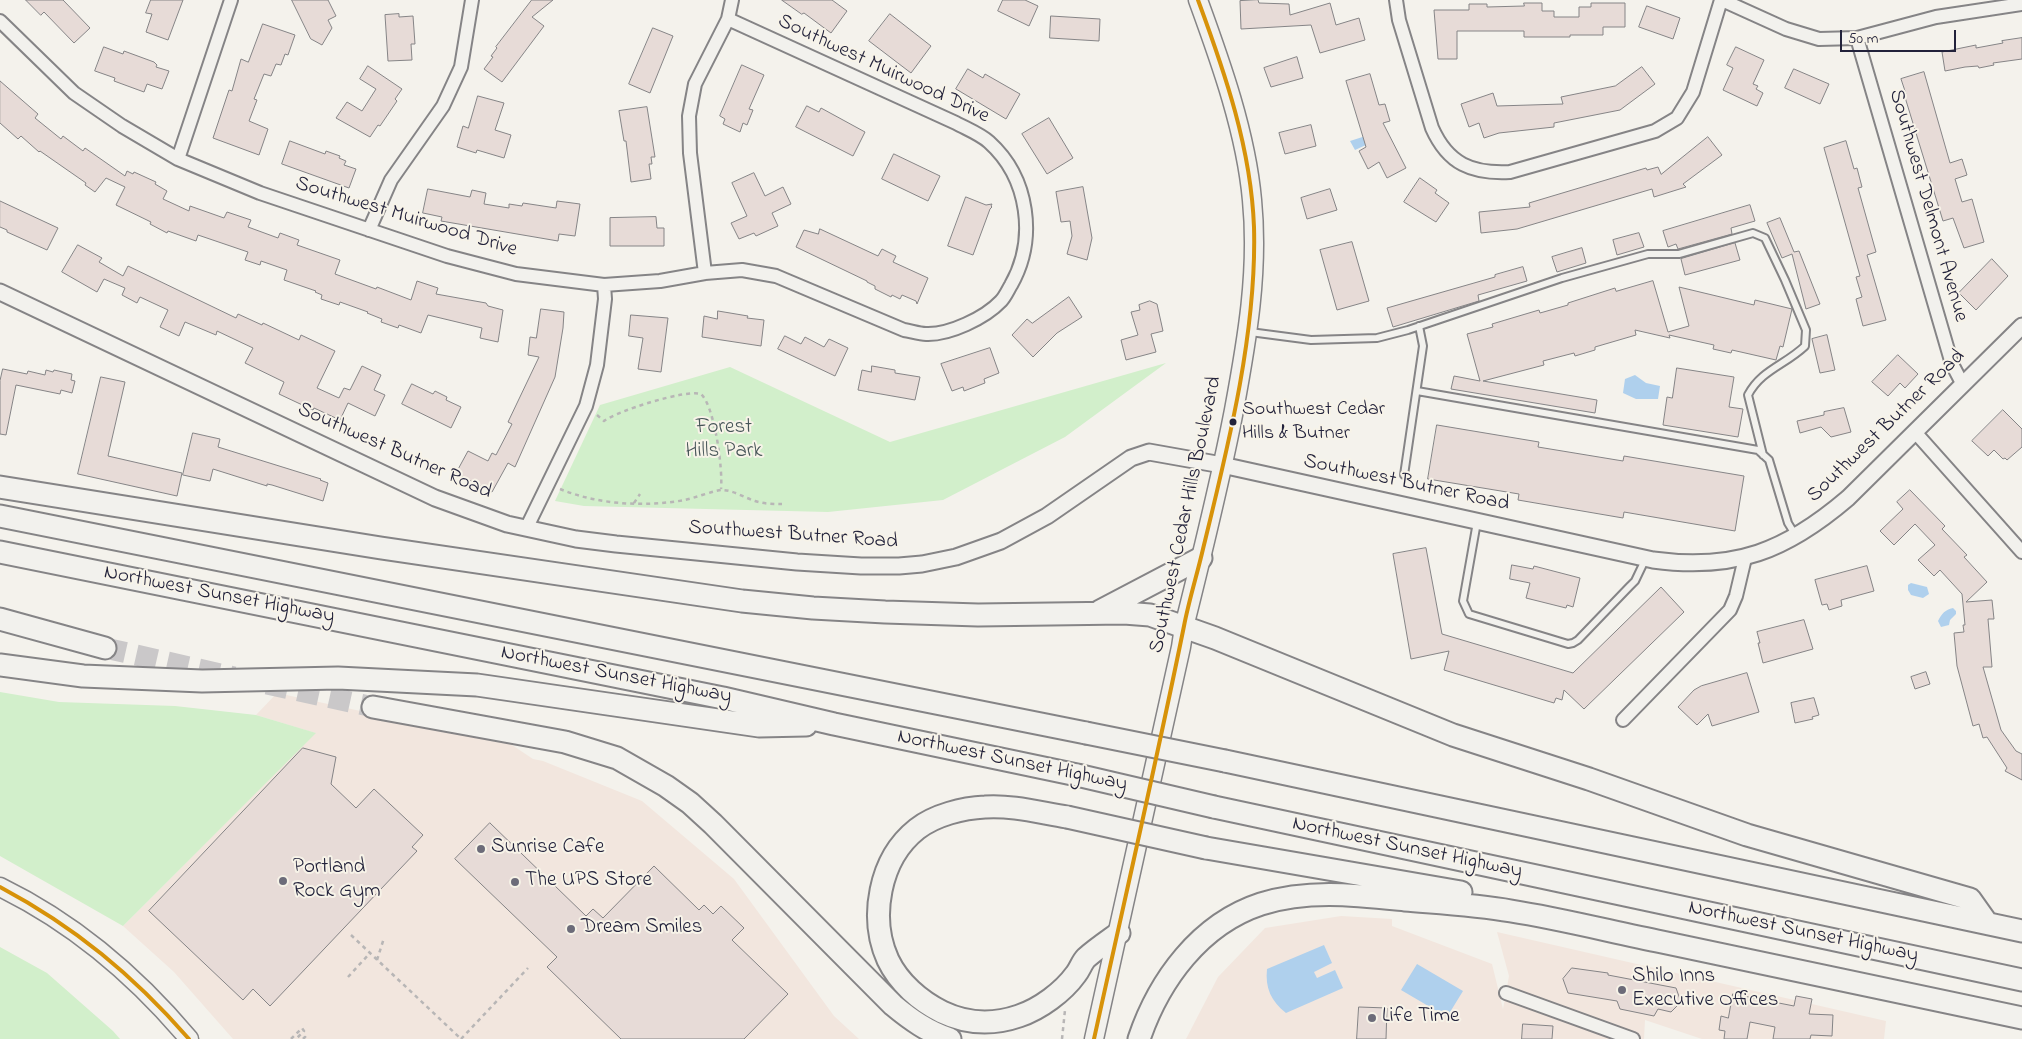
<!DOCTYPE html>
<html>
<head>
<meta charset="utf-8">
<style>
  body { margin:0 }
  #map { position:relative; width:2022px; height:1039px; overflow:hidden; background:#f4f2ec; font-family:"Indie Flower",sans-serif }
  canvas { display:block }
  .scale { position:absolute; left:1840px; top:30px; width:116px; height:22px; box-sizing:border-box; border:2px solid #22223b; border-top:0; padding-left:6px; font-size:15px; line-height:18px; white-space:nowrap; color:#22223b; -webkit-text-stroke:4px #f7f3e8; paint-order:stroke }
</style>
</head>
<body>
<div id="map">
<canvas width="2022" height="1039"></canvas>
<div class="scale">50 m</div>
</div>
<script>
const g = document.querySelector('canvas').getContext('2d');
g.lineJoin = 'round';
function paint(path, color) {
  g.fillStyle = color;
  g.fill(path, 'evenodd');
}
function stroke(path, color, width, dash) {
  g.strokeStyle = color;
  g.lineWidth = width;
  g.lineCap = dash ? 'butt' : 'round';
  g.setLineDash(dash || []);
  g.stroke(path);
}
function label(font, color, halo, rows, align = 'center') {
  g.font = font + ' "Indie Flower",sans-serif';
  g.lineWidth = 4;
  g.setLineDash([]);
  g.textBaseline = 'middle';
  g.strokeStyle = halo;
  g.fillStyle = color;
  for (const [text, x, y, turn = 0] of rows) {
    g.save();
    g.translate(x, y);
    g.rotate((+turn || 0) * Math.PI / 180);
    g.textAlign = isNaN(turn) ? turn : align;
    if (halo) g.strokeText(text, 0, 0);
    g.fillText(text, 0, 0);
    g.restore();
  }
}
paint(new Path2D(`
  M277 693 509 743 533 759 543 761 642 801 734 879 834 1016 859 1039H233L174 972 123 926 315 733 256 715Z
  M1341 916 1392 919V926L1492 964 1503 1009 1509 976 1497 932 1886 1021 1884 1039H1702L1645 1020 1644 1039H1186L1218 977 1265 928Z`), '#f2e6de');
paint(new Path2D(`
  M1166 363 1065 437 943 500 828 512 584 506 555 501 600 405 730 367 890 442Z
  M0 692 59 702 175 706 256 715 316 733 123 926 0 856Z
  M0 947 47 973 113 1031 120 1039H0Z`), '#d2efcb');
paint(new Path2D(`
  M1375 133 1377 140 1355 150 1350 141Z
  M1635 375 1646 383 1660 386 1658 399H1636L1623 393 1625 379Z
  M1911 583 1927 587 1929 594 1923 598 1911 595 1908 590V585Z
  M1953 608 1956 611V614L1950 620 1949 625 1941 627 1938 621C1942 613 1945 610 1953 608Z
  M1324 945 1332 963 1314 972 1317 978 1335 970 1343 988 1286 1013C1271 1001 1265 988 1267 969Z
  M1417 964 1463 991 1447 1017 1401 990Z`), '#afd0ed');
const building = new Path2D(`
  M26 0H63L90 28 74 43 44 12 41 15Z
  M151 0H183L168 40 146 32 152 14 146 13Z
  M292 0H328L336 16 328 20 332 28 322 45 311 39Z
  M532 0H553L532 17 544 26 502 82 484 69 493 57 491 56 497 48 496 47Z
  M782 0H832L847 11 831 33 804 13 802 14Z
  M1003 0H1025L1038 6 1029 26 998 11Z
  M1258 0 1259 3 1289 4 1290 15 1330 3 1336 25 1359 18 1365 40 1320 53 1311 25 1241 29 1240 1Z
  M1524 3H1542V11H1554V17H1579V7H1591V3H1625V27H1603V35H1570V37H1524V31H1457V59H1438L1434 10H1469V4H1487V7L1524 6Z
  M1647 6 1680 18 1673 39 1639 27Z
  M399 14V17L413 16 415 44H411L412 60 388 61 385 15Z
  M890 14 931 46 911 73 869 41Z
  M1051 16 1100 19 1099 41 1050 38Z
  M263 24 295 35 288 55 285 54 281 65 276 64 271 76 264 74 254 99 257 100 249 121 268 129 259 155 213 138 229 90 232 91 241 59 248 62Z
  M653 28 673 36 650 93 629 84Z
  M2022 38V59L1993 63 1994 65 1979 68 1978 66 1965 67 1945 71 1942 52 1976 45V48L2003 43 2002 41Z
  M104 47 123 54 124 51 154 62 157 65 156 67 169 71 162 89 147 84 144 92 114 81 115 78 95 71Z
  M1736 47 1764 60 1753 84 1758 86 1756 89 1763 93 1757 106 1723 90 1733 68 1727 65Z
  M1297 57 1303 78 1271 87 1264 68Z
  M742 65 764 75 749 109 753 110 747 125 743 123 740 132 723 124 725 119 720 116Z
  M368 66 402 89 395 99 397 101 380 126 378 125 370 137 336 118 347 102 362 111 376 89 360 79Z
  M1642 67 1655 84 1620 110 1554 123V127L1499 133 1484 138 1479 123 1469 127 1461 104 1493 93 1497 106 1563 104 1561 97 1615 86Z
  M968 69 983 78 985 74 1020 94 1006 119 956 89Z
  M1794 69 1829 84 1820 104 1785 88Z
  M1924 72 1950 163 1962 159 1967 175 1955 179 1962 202 1972 199 1984 242 1964 248 1953 218 1943 221 1904 94H1906L1901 79Z
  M1370 74 1379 105 1385 104 1390 121 1383 123 1406 168 1387 178 1379 162 1368 169 1359 151 1366 147 1346 81Z
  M0 81 38 114 35 118 61 139 63 136 83 151 85 148 125 176 127 171 133 174 134 172 156 182 155 184 167 191 163 199 189 211 190 206 224 218 227 212 251 220 248 227 278 238 280 233 299 240 297 245 340 260 335 274 376 289 377 287 411 300 417 281 438 288 436 294 486 303 488 306 503 310 498 342 480 338 482 328 428 315 421 333 399 325 398 328 381 322 382 319 367 313 368 312 340 302 339 305 321 299 322 295 315 292 316 291 284 280 287 270 261 261 260 265 245 260 248 252 198 235 196 241 168 231 167 233 150 224 151 222 116 205 125 187 106 178 95 192 85 185 86 183 40 151 39 152 21 136 18 139 0 123Z
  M478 96 504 103 495 130 511 135 504 158 477 150 476 153 457 147 463 126 468 128Z
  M807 106 819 112 821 108 865 132 853 156 796 127Z
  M647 107 655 157H651L652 164H649L651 179 631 182 626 141H624L619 111Z
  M1049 118 1073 158 1047 174 1022 134Z
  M1311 125 1316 146 1285 154 1279 133Z
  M1708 137 1722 155 1683 184 1686 187 1654 197 1652 189 1517 229 1481 233 1479 212 1530 207 1529 203 1646 168 1647 170 1658 167 1661 174Z
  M290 141 325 154 326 151 340 156 339 158 346 161 344 165 356 169 349 188 282 164Z
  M1846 141 1854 169 1857 168 1862 187 1858 188 1876 252 1867 255 1886 320 1863 326 1856 299 1862 297 1856 277 1860 276 1824 148Z
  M894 154 940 176 928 201 882 179Z
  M754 173 765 196 783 187 791 204 772 213 778 226 756 236 754 233 739 239 731 223 747 216 732 183Z
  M1420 178 1437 190 1435 193 1449 203 1436 222 1404 202Z
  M1083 187 1092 238 1087 260 1067 254 1072 236 1070 221 1061 222 1056 192Z
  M428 189 470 197 472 190 486 193 484 204 509 208V204L522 206 523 203 556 208 557 201 580 204 575 236 559 234 558 241 441 221 442 217 423 213Z
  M1330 189 1337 210 1307 219 1301 198Z
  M966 197 986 205 992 204 991 206 992 207 990 209 973 255 948 246Z
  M0 201 58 228 47 250 7 232V230L0 227Z
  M1750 205 1755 221 1731 228 1732 234 1678 249 1676 244 1668 247 1663 231Z
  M656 217 657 228H664V246H610V218Z
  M1780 218 1794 252 1799 251 1820 304 1806 309 1792 254 1782 258 1767 223Z
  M820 229 878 256 882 249 896 256 893 262 928 278 917 304 916 301 902 295 900 299 892 295 891 297 875 289V286L867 282V281L796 247 804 230 818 234Z
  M1639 233 1644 247 1617 255 1613 240Z
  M1352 242 1369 301 1337 310 1320 250Z
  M1735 243 1740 260 1685 275 1681 259Z
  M78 245 102 258 99 262 123 276 128 266 236 318 238 314 262 325 263 323 299 340 301 335 335 351 317 388 339 398 344 388 350 390 362 366 381 375 374 390 385 395 375 416 348 403 340 420 314 408 313 410 279 394 284 382 245 363 253 348 217 331 216 335 185 322 179 336 160 327 168 310 140 297 137 303 122 295 125 288 104 279 97 292 62 272Z
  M1582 248 1586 263 1557 272 1552 257Z
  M1992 259 2008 276 1976 310 1959 293Z
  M1523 267 1527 281 1478 295 1479 301 1393 327 1387 308 1495 277V275Z
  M1653 281 1668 332 1689 326 1679 287 1754 305 1755 300 1792 309 1783 347 1780 346 1776 360 1732 350 1731 353 1713 349 1714 345 1669 335 1670 338 1635 330 1636 335 1595 347V350L1575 356 1574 353 1543 361 1544 365 1483 381 1597 400 1595 413 1451 389 1454 376 1480 381 1467 334 1493 327 1492 324 1539 310 1540 313 1568 305V303L1615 288 1616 291Z
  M1069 297 1082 317 1057 333 1033 357 1012 335 1027 319 1032 323Z
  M1150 301 1157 304 1163 331 1151 334 1156 352 1126 360 1121 340 1138 335 1131 312 1140 310 1139 305Z
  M541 309 564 312 563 328 555 377 515 467 508 463 492 492 456 473 468 451 488 461 492 453 496 455 512 424 508 422 539 357 528 355 530 337 536 338Z
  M718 311 748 316 747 318 764 320 761 346 702 337 704 316 717 319Z
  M631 315 668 318 661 372 638 369 643 338 629 336Z
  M1827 335 1835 370 1820 373 1812 339Z
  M785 336 801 344 805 337 824 347 829 339 848 348 835 376 778 349Z
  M990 348 999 373 984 379 985 383 964 391 963 387 952 391 941 364Z
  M1898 355 1918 374 1905 388 1900 383 1888 396 1872 382Z
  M872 366 895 370V373L920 377 915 400 858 390 862 370 871 372Z
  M1677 368 1734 377 1729 407 1743 409 1738 437 1663 425 1667 397 1672 398Z
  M3 369 27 374 28 371 45 375 46 370 53 372 54 370 72 374 71 380 75 381 72 393 61 390 60 394 16 385 6 435 0 434V381Z
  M101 377 125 382 108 456 182 473 177 496 78 474Z
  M412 384 433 394 435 391 447 397 446 400 461 407 451 428 402 404Z
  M1844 408 1851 432 1831 437 1821 427 1800 433 1797 421 1824 415V412Z
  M2003 410 2022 429V447L2007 460 2005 458 2003 459 1994 450 1988 456 1972 441Z
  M1437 425 1539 442 1538 447 1623 461 1624 456 1744 476 1735 531 1624 512 1623 518 1518 500 1519 494 1428 479Z
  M193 433 220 439 218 447 321 479 320 480 328 483 323 501 272 485 267 484V486L213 469 210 481 183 475Z
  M1910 490 1945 526 1942 529 1967 555 1964 557 1987 582 1966 602 1992 600 1994 619H1988L1992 667H1983L2001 730 2016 751 2022 754V780L2005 771 2007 768 1987 737 1983 738 1979 724 1973 726 1957 666 1954 633 1964 632 1963 625H1965L1962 594 1940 570 1934 576 1918 560 1935 545 1915 524 1894 545 1880 531 1903 509 1897 502Z
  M1426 548 1442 634 1573 673 1661 587 1684 612 1584 709 1564 690 1562 700 1556 698 1554 703 1444 670 1449 651 1411 659 1393 554Z
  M1512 565 1533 569 1534 566 1580 578 1573 607 1567 605 1566 608 1526 598 1530 583 1510 579Z
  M1867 566 1874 591 1841 600 1842 606 1829 610 1827 604 1822 605 1815 580Z
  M1804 620 1813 649 1763 663 1758 643H1760L1757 632Z
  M1926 672 1930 684 1915 689 1911 677Z
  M1747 673 1759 712 1712 726 1708 714 1697 725 1678 707 1694 690 1701 686Z
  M1814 698 1819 715 1812 717 1813 719 1795 723 1791 703Z
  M303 748 336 757 331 784 356 808 374 789 423 835 412 847 417 851 270 1006 253 989 243 1000 149 911Z
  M490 823 586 916 593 909 603 918 654 866 699 910 704 905 713 914 721 906 744 928 732 940 788 994 744 1039H621L547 967 557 957 455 859Z
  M1572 968 1608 973V975L1676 988 1681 1002 1671 1012 1658 1009 1654 1016 1620 1009 1617 1001 1568 993 1563 979Z
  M1733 994 1794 1006 1796 996 1812 999 1809 1014 1833 1015 1832 1036 1811 1035 1810 1039H1773L1775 1027 1750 1022 1747 1039H1724L1725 1031 1719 1030 1721 1016 1728 1018Z
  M1359 1007 1387 1008 1386 1039H1357Z
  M1523 1024 1553 1026 1552 1039H1522Z`);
paint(building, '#e7dbd7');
stroke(building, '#858486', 1);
stroke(new Path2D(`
  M105 648 234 677
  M267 684 373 707`), '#cac8c9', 21, [21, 11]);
const service = new Path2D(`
  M1250 332 1311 340 1377 338 1408 330 1562 278 1648 254H1679L1753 233 1765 238 1785 280 1806 330 1805 346C1785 365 1761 370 1748 395L1763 455
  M1417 391 1758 450 1769 460 1788 523 1796 536
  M1404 475 1423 346 1419 326
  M1477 522 1463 601 1469 614 1568 644 1573 643 1578 640 1629 587 1635 581 1646 558`);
const minor = new Path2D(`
  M1396 0 1399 20 1432 128C1448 164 1472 174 1510 172L1655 131 1677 118 1693 92 1721 0
  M1722 0 1786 29 1819 39 1857 38 1936 17 2022 4
  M0 21 74 93 122 126 178 159 260 193 447 256 516 274 604 285 660 281 705 273 742 270 776 276 904 330C911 331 919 334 926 334 949 335 985 318 1001 301 1005 297 1008 290 1011 285 1037 239 1029 178 989 142 980 134 967 129 956 123L728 19
  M1857 38 1952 364 1962 383
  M178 159 231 0
  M369 230 391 180 443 106 461 67 472 0
  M705 273 690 153 689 116 695 84 728 19 732 0
  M1915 432 2022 552
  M526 529 586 406 597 365 605 299 604 285
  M1623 720 1730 610 1736 596 1745 558
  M1506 993 1633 1039`);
const tertiary = new Path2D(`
  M0 292 435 498 507 524 576 539 616 544 797 562 861 566H899L922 564 956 557 1001 541 1047 516 1131 458 1149 452 1222 465 1653 560C1735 571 1786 551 1848 498L2022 326`);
const secondary = new Path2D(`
  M0 887C74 923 136 976 189 1039
  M1094 1039 1181 647 1184 627C1202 555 1220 483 1234 410 1247 340 1259 271 1252 200 1246 133 1221 63 1198 0`);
const motorway = new Path2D(`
  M0 487 381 548 742 601 813 608 885 612 978 615 1124 613 1150 615 1215 638 1453 735 1589 779 1747 835 1970 899 1987 923
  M0 516 1086 733
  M0 552 723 698 834 724 1077 775
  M1100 611 1201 558
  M0 619 105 648
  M0 665 83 676 202 681 338 678 477 685 759 726 806 725
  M373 707 565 742 617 758 666 786 690 803 713 824 893 1005C911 1020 928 1032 950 1039
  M1225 761 2022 931
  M1214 807 2022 980
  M1067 817C1041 813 1012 805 985 807 963 808 935 815 917 829 879 859 869 918 888 960 899 983 920 1001 942 1012 967 1024 993 1025 1019 1016 1040 1009 1063 992 1076 974 1080 969 1082 962 1086 958 1096 949 1108 941 1119 933
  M1206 848 1461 892
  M1139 1039C1159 980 1200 924 1261 904 1308 889 1357 895 1405 900 1440 903 1476 905 1511 911 1562 919 1612 932 1662 942 1782 967 1902 992 2022 1018`);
stroke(service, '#858486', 10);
stroke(minor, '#858486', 16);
stroke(tertiary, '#858486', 19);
stroke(secondary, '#858486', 21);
stroke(motorway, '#858486', 25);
stroke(new Path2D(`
  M597 415 604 421C617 411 686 389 701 394 715 407 723 470 721 489
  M560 489C599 505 645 507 685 500 694 498 716 490 722 490 733 490 745 498 755 501 764 504 773 504 782 504
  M634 503 640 494
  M351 935 461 1039
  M377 960 384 938
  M348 977 370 953
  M291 1039 302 1028 304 1031 296 1039
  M303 1039 305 1037 307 1039
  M461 1039 528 968
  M1062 1039 1065 1010`), '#b8b6b6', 2.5, [4, 4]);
stroke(service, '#f2f1ed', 6);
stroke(minor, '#f2f1ed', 12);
stroke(tertiary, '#f2f1ed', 15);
stroke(secondary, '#f2f1ed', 18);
stroke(motorway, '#f2f1ed', 21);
const motorwayBridge = new Path2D(`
  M1086 733 1225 761
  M1077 775 1214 807
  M1067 817 1206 848`);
stroke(motorwayBridge, '#858486', 25, []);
stroke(motorwayBridge, '#f2f1ed', 21);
stroke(new Path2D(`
  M0 887C75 927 133 975 189 1039
  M1094 1039C1124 902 1156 764 1184 626 1189 600 1197 575 1203 549 1228 447 1257 332 1254 227 1251 148 1225 73 1198 0`), '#d79209', 4);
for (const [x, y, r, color] of [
  [1233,422,4.5,"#22223b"],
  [481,849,5,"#6c6b79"],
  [283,881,5,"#6c6b79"],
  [515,882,5,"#6c6b79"],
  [571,929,5,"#6c6b79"],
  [1622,990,5,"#6c6b79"],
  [1372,1018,5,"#6c6b79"]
]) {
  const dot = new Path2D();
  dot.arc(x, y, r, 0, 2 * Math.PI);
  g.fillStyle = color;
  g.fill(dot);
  stroke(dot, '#f7f3e8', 2);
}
label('20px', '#22223b', '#f7f3e8', [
  ["Southwest Cedar",1242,411],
  ["Hills & Butner",1242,435]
], 'left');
label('21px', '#22223b', '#f7f3e8', [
  ["Southwest Muirwood Drive",883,70,25],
  ["Southwest Delmont Avenue",1927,206,74],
  ["Southwest Muirwood Drive",406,218,17],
  ["Southwest Butner Road",1887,427,-44],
  ["Southwest Butner Road",394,452,24],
  ["Southwest Butner Road",1406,484,12],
  ["Southwest Cedar Hills Boulevard",1187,515,-78],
  ["Southwest Butner Road",793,536,4],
  ["Northwest Sunset Highway",219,596,11],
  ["Northwest Sunset Highway",616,676,11],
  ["Northwest Sunset Highway",1012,762,12],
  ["Northwest Sunset Highway",1407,849,12],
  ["Northwest Sunset Highway",1803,933,12]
]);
label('21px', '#475558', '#f7f3e8', [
  ["Forest",724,429],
  ["Hills Park",724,453]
]);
label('21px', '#22223b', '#f7f3e8', [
  ["Sunrise Cafe",491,849],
  ["Portland",293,869],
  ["Rock Gym",293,893],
  ["The UPS Store",525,882],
  ["Dream Smiles",581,929],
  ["Shilo Inns",1632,978],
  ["Executive Offices",1632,1002],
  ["Life Time",1382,1018]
], 'left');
</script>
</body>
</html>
